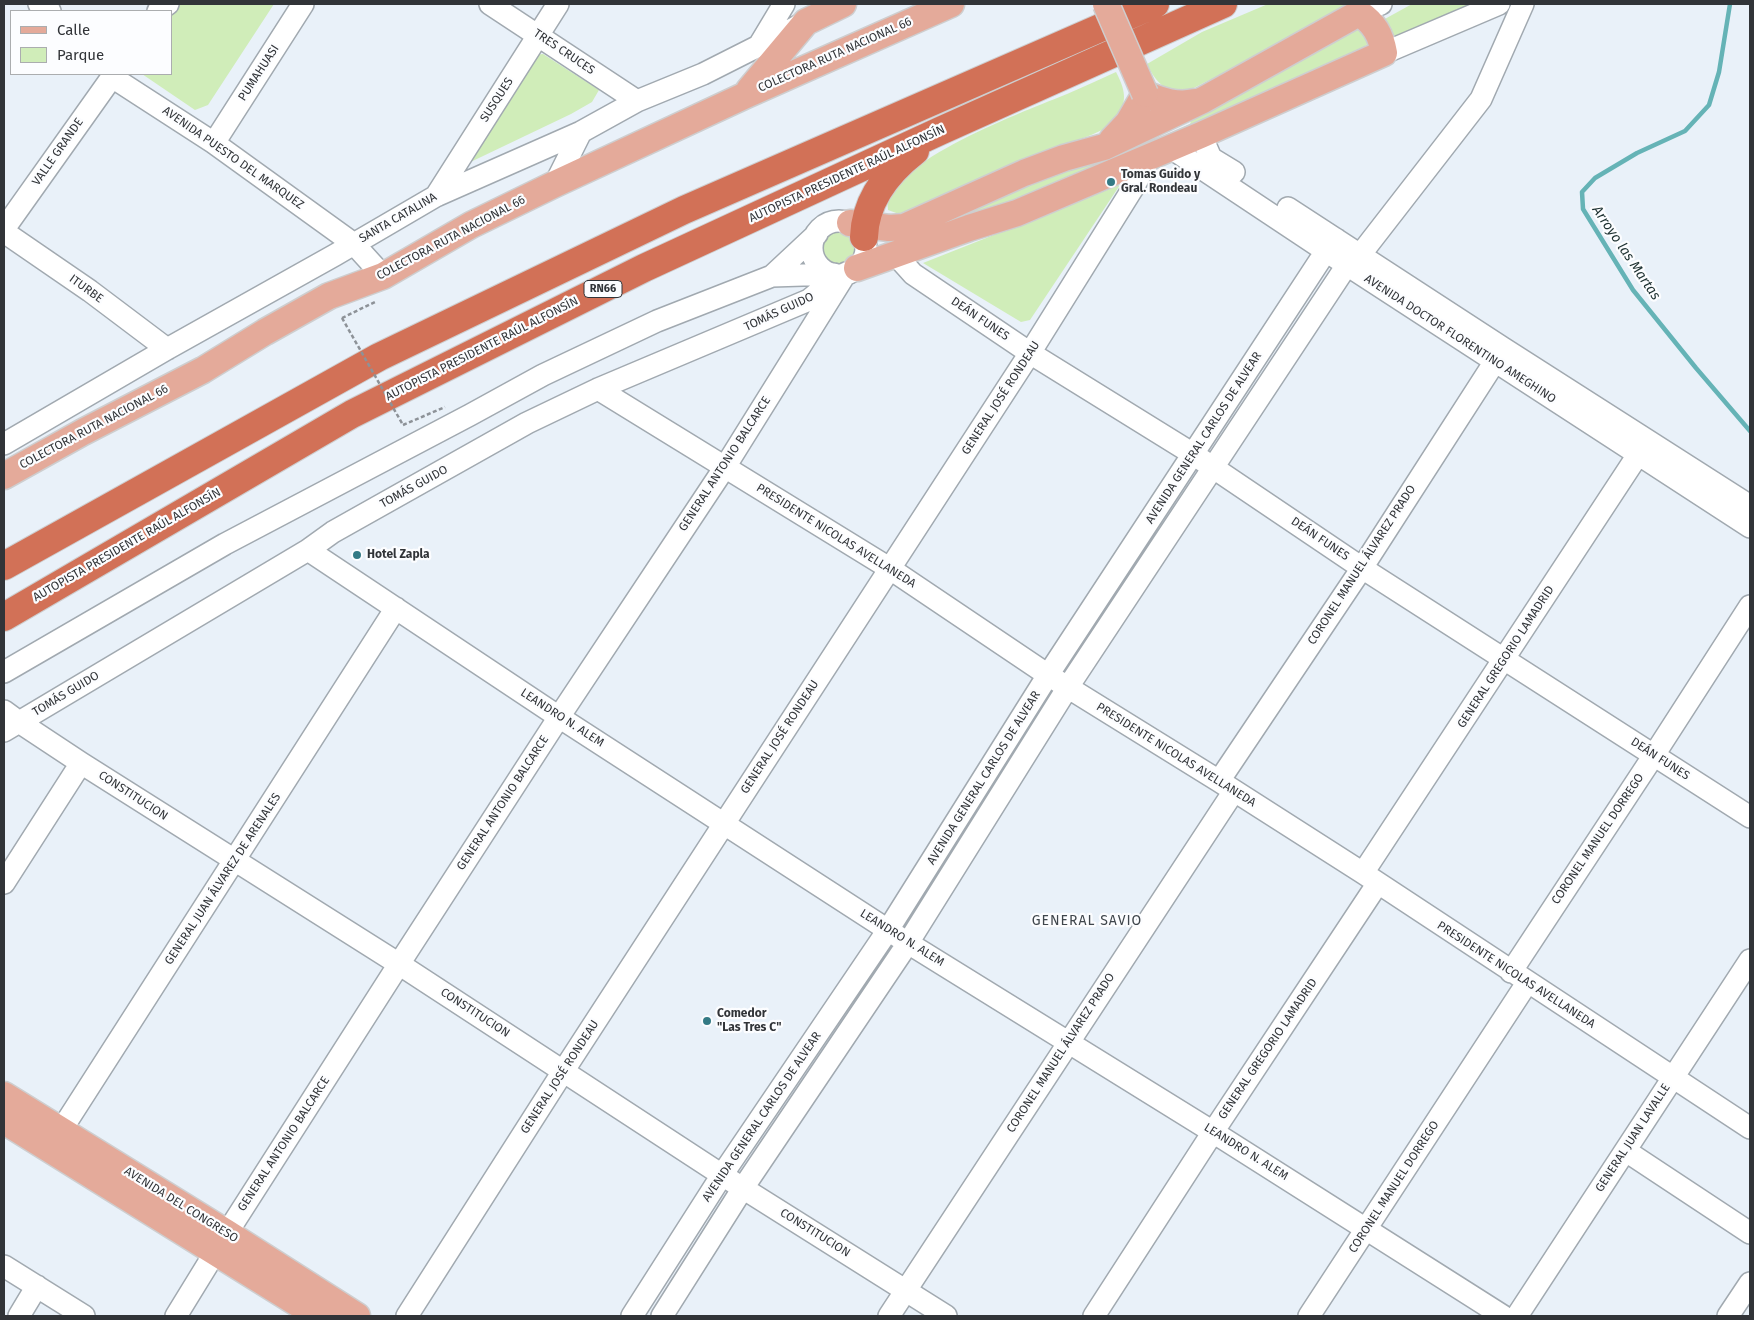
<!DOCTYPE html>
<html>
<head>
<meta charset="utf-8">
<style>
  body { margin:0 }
  #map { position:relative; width:1754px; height:1320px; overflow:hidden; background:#e9f1f9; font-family:"Fira Sans",sans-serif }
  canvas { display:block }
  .frame { position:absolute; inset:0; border:5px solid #313438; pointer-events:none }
  .legend { position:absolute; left:10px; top:10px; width:162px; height:65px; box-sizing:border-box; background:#fcfdff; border:1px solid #abadaf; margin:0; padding:6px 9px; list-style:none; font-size:15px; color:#313438 }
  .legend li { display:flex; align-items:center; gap:10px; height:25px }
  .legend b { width:25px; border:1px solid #abadaf }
</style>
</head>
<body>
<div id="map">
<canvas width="1754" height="1320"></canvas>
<div class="frame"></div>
<ul class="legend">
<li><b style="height:6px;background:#e4aa9a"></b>Calle</li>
<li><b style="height:14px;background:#d0edb9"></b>Parque</li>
</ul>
</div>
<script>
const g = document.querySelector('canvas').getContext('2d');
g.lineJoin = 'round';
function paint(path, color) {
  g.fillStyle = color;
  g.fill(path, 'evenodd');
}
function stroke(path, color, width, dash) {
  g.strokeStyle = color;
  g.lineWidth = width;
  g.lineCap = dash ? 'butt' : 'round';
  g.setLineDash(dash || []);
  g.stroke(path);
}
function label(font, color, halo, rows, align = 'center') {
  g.font = font + ' "Fira Sans",sans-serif';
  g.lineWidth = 4.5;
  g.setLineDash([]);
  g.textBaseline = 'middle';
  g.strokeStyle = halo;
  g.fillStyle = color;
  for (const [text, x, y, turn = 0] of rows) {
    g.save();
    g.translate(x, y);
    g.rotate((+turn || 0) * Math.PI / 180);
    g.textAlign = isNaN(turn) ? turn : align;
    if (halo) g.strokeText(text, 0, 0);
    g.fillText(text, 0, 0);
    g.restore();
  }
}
paint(new Path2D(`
  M177 4H274L208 105 195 110 142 74H171V11Z
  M1268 4H1351C1332 12 1316 24 1297 34 1270 50 1241 65 1212 79 1204 82 1193 90 1184 91 1165 93 1155 81 1147 64L1202 32Z
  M1412 4H1474L1393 38 1383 20Z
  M1359 29 1367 33 1369 43 1356 53 1085 174 954 223 942 220 1021 182 1025 187C1060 173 1096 163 1131 148L1134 149 1190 124 1191 121 1229 101 1333 38Z
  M543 54 599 90 592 102 571 114 458 168 534 55Z
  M1116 72C1127 93 1128 105 1111 124 1100 135 1054 147 1037 154 996 170 956 191 915 210L899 214 888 210C881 163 1031 109 1067 94 1084 87 1100 79 1116 72Z
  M1120 185 1030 320 1021 322 923 263Z
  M821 248a17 17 0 1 1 34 0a17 17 0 1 1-34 0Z`), '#d0edb9');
stroke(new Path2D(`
  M1730 4 1719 72 1709 105 1685 131 1637 153 1595 178 1582 192 1583 209 1633 290 1696 368 1750 431`), '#65b3b6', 4.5);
const minor = new Path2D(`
  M39 4 50 11
  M490 4 637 101
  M158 11 168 4
  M1359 13 1381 4
  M760 44 784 4
  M1384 53 1499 4
  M112 77 214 143 354 244 383 276
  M1201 135 1211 158 1234 172
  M214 143 303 4
  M1171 148 1347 265 1750 527
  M555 184 581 132
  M436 196 558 4
  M1288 208 1503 348 1750 506
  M812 248a27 27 0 1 1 54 0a27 27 0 1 1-54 0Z
  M4 229 112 77
  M4 232 90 291 167 349
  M895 254 913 274 1030 353 1193 454 1362 568 1750 817
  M772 276 817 234
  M598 389 889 568 1048 675 1219 781 1363 873 1750 1128
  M4 444 167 349 335 255 436 196 581 132 637 101 703 74 804 23
  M308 550 559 717 908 943 1213 1132 1503 1316
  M4 672 225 544 470 415 543 375 657 321 772 276 834 274
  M4 711 19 722 81 763 399 964 722 1175 946 1316
  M4 731 308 550 333 532 527 423 598 389 809 300 836 278
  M1219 781 1362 568 1503 349
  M1363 873 1645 444
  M4 883 81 763
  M1511 972 1654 755 1750 606
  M53 1143 396 608
  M1626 1151 1750 1233
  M4 1266 84 1316
  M19 1316 37 1286
  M176 1316 227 1233 399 964 559 717 725 467 846 273
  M407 1316 564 1070 1030 353 1133 188 1150 157
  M632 1316 722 1175 888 930 1048 675 1326 251 1336 239
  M662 1316 743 1188 908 943 1068 687 1347 265 1360 255 1481 99 1523 4
  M889 1316 1234 791
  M1094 1316 1213 1132 1378 883
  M1309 1316 1527 983
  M1517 1316 1750 960
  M1728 1316 1750 1283`);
const major = new Path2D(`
  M749 90 806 22 843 4
  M1112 140 1128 123 1145 94C1162 101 1177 106 1195 102
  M850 223 889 228 904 227 1024 173 1064 158 1104 147 1203 100 1359 13C1374 23 1381 35 1384 53L1201 135 1017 213 969 228 857 268
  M4 476 83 432 203 370 265 332 329 296 383 276 471 225 555 184 746 95 951 4
  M4 1095 227 1233 357 1316
  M4 1121 318 1316`);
const highway = new Path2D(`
  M864 237C865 201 888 172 915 151
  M4 566 379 357 684 210 1155 4
  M4 617 352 414 644 268 940 131 1223 4`);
stroke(minor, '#a1a9b0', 24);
stroke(major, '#cececf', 29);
stroke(highway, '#cececf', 30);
stroke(new Path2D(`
  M342 318 375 302
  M403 425 445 407`), '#8d9298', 2.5, [4, 2.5]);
stroke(minor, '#fff', 21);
stroke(major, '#e4aa9a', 26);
stroke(highway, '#d27157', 28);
const majorBridge = new Path2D(`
  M1106 4 1145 94`);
stroke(majorBridge, '#cececf', 29, []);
stroke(new Path2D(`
  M342 318 403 425`), '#8d9298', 2.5, [4, 2.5]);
stroke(majorBridge, '#e4aa9a', 26);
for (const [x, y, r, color] of [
  [1111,182,5,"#337a85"],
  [357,555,5,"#337a85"],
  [707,1021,5,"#337a85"]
]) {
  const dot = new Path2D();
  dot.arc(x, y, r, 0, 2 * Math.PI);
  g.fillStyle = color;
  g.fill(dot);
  stroke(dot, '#fcfdff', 2);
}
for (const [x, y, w] of [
  [603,289,38]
]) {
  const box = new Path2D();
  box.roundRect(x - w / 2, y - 8.5, w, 17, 4);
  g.fillStyle = '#fcfdff';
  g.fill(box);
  stroke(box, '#313438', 1);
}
label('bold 11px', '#313438', null, [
  ["RN66",603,289]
]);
label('12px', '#313438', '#fcfdff', [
  ["TRES CRUCES",564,52,34],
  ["COLECTORA RUTA NACIONAL 66",835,55,-24],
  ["PUMAHUASI",259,73,-57],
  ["SUSQUES",497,100,-57],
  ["VALLE GRANDE",58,152,-55],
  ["AVENIDA PUESTO DEL MARQUEZ",233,158,35],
  ["AUTOPISTA PRESIDENTE RAÚL ALFONSÍN",847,174,-25],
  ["SANTA CATALINA",398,218,-30],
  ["COLECTORA RUTA NACIONAL 66",451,238,-28],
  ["ITURBE",86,289,36],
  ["TOMÁS GUIDO",779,312,-25],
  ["DEÁN FUNES",980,319,34],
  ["AVENIDA DOCTOR FLORENTINO AMEGHINO",1460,339,33],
  ["AUTOPISTA PRESIDENTE RAÚL ALFONSÍN",482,349,-27],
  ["GENERAL JOSÉ RONDEAU",1001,398,-57],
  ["COLECTORA RUTA NACIONAL 66",94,427,-28],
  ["AVENIDA GENERAL CARLOS DE ALVEAR",1204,438,-57],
  ["GENERAL ANTONIO BALCARCE",725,464,-57],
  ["TOMÁS GUIDO",414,487,-29],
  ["PRESIDENTE NICOLAS AVELLANEDA",836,536,32],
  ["DEÁN FUNES",1320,539,34],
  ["AUTOPISTA PRESIDENTE RAÚL ALFONSÍN",127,545,-30],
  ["CORONEL MANUEL ÁLVAREZ PRADO",1362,565,-57],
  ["GENERAL GREGORIO LAMADRID",1506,657,-57],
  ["TOMÁS GUIDO",66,694,-31],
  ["LEANDRO N. ALEM",562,718,33],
  ["GENERAL JOSÉ RONDEAU",780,737,-57],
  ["PRESIDENTE NICOLAS AVELLANEDA",1176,755,32],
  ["DEÁN FUNES",1660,759,33],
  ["AVENIDA GENERAL CARLOS DE ALVEAR",984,778,-58],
  ["CONSTITUCION",133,796,33],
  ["GENERAL ANTONIO BALCARCE",503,803,-57],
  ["CORONEL MANUEL DORREGO",1598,839,-56],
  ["GENERAL JUAN ÁLVAREZ DE ARENALES",223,879,-57],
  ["LEANDRO N. ALEM",902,938,32],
  ["PRESIDENTE NICOLAS AVELLANEDA",1516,975,33],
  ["CONSTITUCION",475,1013,33],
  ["GENERAL GREGORIO LAMADRID",1268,1049,-56],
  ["CORONEL MANUEL ÁLVAREZ PRADO",1061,1053,-57],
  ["GENERAL JOSÉ RONDEAU",560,1077,-57],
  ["AVENIDA GENERAL CARLOS DE ALVEAR",762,1117,-56],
  ["GENERAL JUAN LAVALLE",1633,1138,-57],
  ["GENERAL ANTONIO BALCARCE",284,1144,-57],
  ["LEANDRO N. ALEM",1246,1152,32],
  ["CORONEL MANUEL DORREGO",1394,1187,-57],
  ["AVENIDA DEL CONGRESO",181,1205,32],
  ["CONSTITUCION",815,1233,32]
]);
label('bold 12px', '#313438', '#fcfdff', [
  ["Tomas Guido y",1121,175],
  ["Gral. Rondeau",1121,189],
  ["Hotel Zapla",367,555],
  ["Comedor",717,1014],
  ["\"Las Tres C\"",717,1028]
], 'left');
label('italic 14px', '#1c3030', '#fcfdff', [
  ["Arroyo las Martas",1626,253,56]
]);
g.letterSpacing = '1px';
label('14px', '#3f464c', '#fcfdff', [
  ["GENERAL SAVIO",1087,921]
]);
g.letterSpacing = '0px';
</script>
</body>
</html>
